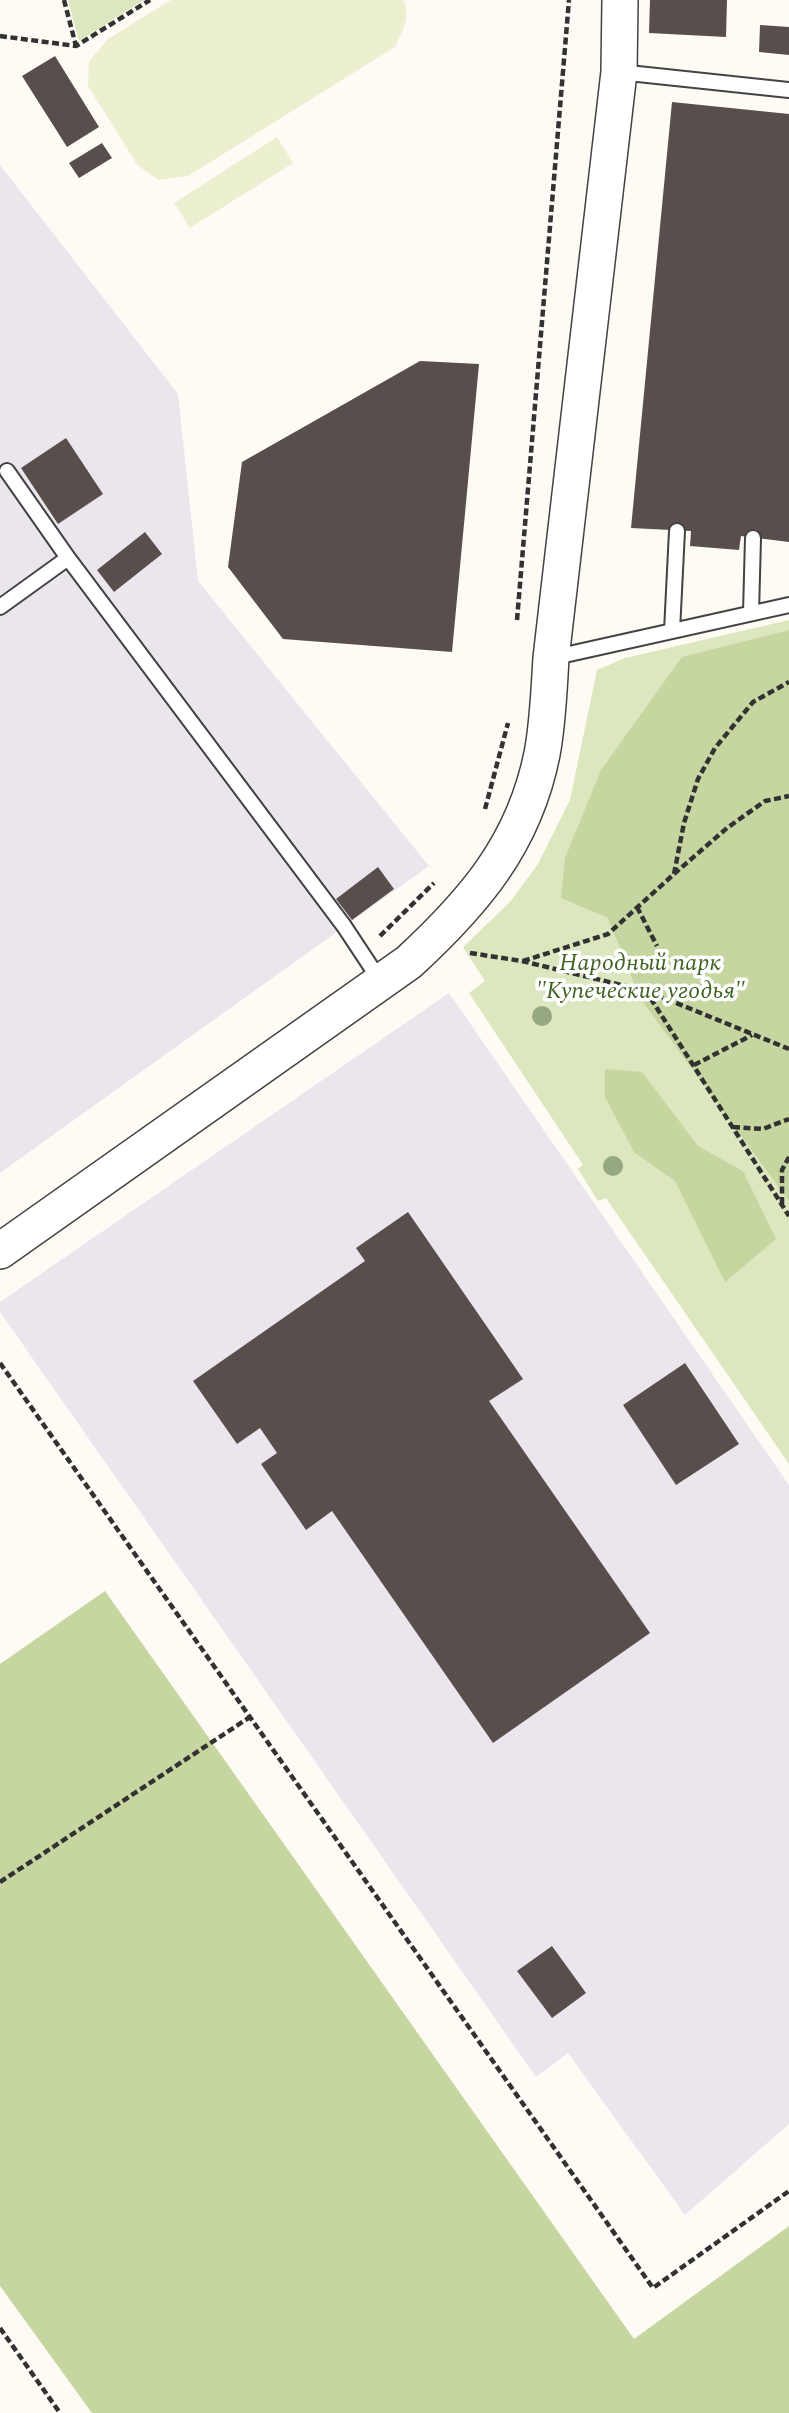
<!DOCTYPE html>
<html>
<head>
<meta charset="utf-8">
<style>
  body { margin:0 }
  canvas { display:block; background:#fefaf4 }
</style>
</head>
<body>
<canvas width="789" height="2413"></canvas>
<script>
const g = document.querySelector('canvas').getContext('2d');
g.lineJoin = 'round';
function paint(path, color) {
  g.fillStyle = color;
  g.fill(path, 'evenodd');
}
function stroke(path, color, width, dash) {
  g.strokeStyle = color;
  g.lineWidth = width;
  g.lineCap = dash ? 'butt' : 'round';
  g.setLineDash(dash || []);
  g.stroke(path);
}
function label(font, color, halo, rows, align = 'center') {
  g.font = font + ' Spectral,serif';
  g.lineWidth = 7;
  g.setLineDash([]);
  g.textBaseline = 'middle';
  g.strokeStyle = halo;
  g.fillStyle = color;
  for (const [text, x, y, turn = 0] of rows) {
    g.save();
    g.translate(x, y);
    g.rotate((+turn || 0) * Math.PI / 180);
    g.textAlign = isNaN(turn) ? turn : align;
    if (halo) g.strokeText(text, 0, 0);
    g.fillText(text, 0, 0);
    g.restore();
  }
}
paint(new Path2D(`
  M0 165 178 394 198 581 429 866 0 1173Z
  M449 993 789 1485V2124L685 2215 568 2053 536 2077 0 1312V1302Z`), '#ebe6ee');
paint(new Path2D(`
  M68 0H144L79 41Z
  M789 620V1464L606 1198 598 1201 578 1169 583 1165 469 993 485 981 463 947 510 902 538 864 570 800 597 670 625 658Z`), '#dde7bf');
paint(new Path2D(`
  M789 630V1201L640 998 608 918 561 898 565 858 601 770 682 657Z
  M605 1069 642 1072 698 1146 743 1171 776 1239 725 1282 675 1181 634 1152 605 1097Z
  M105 1591 634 2339 789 2226V2413H92L0 2286V1664Z`), '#c6d6a0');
paint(new Path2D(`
  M171 0H403C412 16 402 32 395 47L188 176 159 180 138 166 88 86 89 61 108 39Z
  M277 137 293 163 190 228 174 203Z`), '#ecefd0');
paint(new Path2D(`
  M650 0H727L726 37 649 33Z
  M760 25 789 27V55L759 52Z
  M55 56 99 127 67 147 22 76Z
  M672 102 789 114V542L741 536 739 550 690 546 691 531 631 528Z
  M102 143 112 158 79 178 69 163Z
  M420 361 479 364 452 652 283 639 228 567 242 462Z
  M66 438 103 494 58 524 21 468Z
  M145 532 162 554 114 592 97 570Z
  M378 867 394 889 352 920 336 899Z
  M408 1212 523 1379 489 1401 650 1633 493 1743 332 1511 306 1530 261 1464 277 1453 260 1428 237 1444 193 1381 365 1261 356 1248Z
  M685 1363 739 1444 676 1485 623 1405Z
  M552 1946 586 1993 552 2018 517 1971Z`), '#584f4d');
const service = new Path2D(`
  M619 72 789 90
  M7 471 68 558
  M0 607 68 558 344 926 381 982
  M751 613 753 538
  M672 631 677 531
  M551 658 789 605`);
const tertiary = new Path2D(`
  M0 1251 409 962C474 902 524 844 542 754 548 723 549 690 551 658L619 72 620 0`);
stroke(service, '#434343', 18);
stroke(tertiary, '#434343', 38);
stroke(new Path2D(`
  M64 0 76 46
  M0 36 76 46 150 0
  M517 620 569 0
  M485 809 508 723
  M674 874 727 828 765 801 789 796
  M637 907 657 946
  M380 936 434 883
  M470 953 522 961 646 991 789 1216
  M523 961 608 934 674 874 684 823 698 779 715 748 753 702 789 682
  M647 991 789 1049
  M694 1065 752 1035
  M733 1127 763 1129 789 1119
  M782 1204V1170L789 1157
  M0 1363 653 2288 789 2191
  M0 1882 250 1717
  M0 2328 60 2413`), '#323232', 4.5, [7, 3.5]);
stroke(service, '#fff', 14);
stroke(tertiary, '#fff', 35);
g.fillStyle = '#96a882';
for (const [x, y] of [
  [542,1016],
  [613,1166]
]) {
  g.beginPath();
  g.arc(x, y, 10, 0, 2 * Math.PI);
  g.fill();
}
label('italic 24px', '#416425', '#fff', [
  ["Народный парк",640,965],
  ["\"Купеческие угодья\"",640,993]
]);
</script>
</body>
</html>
